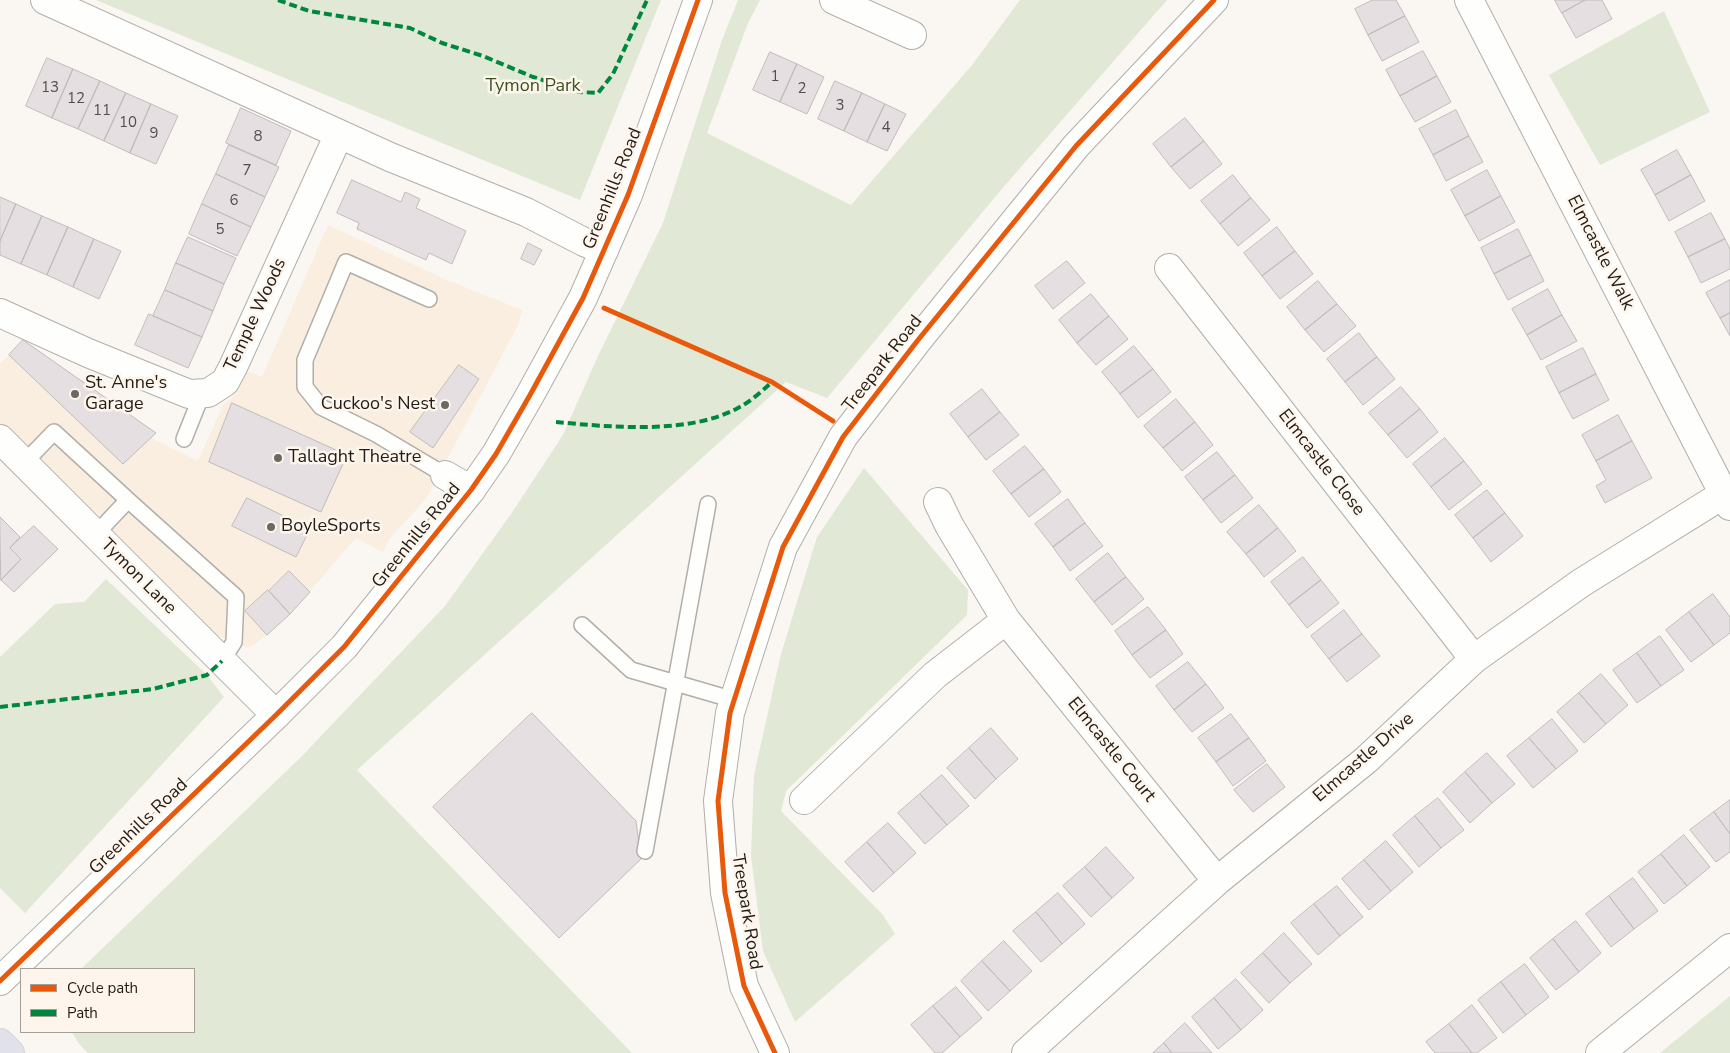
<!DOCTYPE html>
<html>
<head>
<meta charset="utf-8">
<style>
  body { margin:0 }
  #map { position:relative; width:1730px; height:1053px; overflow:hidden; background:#faf6f1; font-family:"Nunito Sans",sans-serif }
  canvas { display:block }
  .legend { position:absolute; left:20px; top:968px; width:175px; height:65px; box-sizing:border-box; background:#fef6ed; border:1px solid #a59e97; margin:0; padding:6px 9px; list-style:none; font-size:15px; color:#1f1b15 }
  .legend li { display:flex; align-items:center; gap:10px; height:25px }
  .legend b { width:25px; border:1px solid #a59e97 }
</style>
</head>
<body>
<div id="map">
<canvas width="1730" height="1053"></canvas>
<ul class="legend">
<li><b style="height:6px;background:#e8590c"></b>Cycle path</li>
<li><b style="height:6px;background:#00873e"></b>Path</li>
</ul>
</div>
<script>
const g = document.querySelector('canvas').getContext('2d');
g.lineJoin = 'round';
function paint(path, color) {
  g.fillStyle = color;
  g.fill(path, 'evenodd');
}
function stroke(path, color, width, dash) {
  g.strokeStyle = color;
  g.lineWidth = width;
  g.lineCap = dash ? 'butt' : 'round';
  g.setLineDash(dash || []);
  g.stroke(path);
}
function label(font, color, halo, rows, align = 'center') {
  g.font = font + ' "Nunito Sans",sans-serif';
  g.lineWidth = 5;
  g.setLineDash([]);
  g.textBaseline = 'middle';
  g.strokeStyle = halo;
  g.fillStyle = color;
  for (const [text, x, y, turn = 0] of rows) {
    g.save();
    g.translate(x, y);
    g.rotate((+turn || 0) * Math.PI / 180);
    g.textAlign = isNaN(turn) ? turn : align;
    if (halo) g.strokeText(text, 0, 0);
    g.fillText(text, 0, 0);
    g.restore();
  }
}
paint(new Path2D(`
  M328 225 447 280 522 310 518 325 426 499 389 539 383 552 356 538 290 614 267 635 249 648 208 632 0 424V364L23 340 156 433 151 438 198 461 223 405 237 393 247 371 262 377Z`), '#f9eedf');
paint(new Path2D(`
  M96 0H661L580 200Z
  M738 0H760L748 23 707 133 851 205 972 65 1020 0H1167L1001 190 827 398 786 382 357 770 632 1053H88L79 1044 72 1032H194V969H81L301 757 445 606 511 514 563 435 598 356 663 223 721 43Z
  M1664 11 1710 112 1600 165 1549 75Z
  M864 468 968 590 967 615 786 791 781 811 883 915 895 934 795 1022 763 951 751 856 754 775 781 654 817 537Z
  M106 579 207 675 224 697 25 913 0 888V657L55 604 84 602Z
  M1730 996V1053H1660Z`), '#e1e8d5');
const building = new Path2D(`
  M1373 0H1396L1405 16 1368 35 1355 9Z
  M1555 0H1585L1562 13Z
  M1585 0H1602L1612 19 1576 38 1562 13Z
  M1405 16 1419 42 1382 61 1368 35Z
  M1423 51 1437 76 1400 96 1386 70Z
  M770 52 797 64 780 102 753 90Z
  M47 58 73 69 52 118 26 106Z
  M797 64 824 77 807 114 780 102Z
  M73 69 100 81 78 129 52 118Z
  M1437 76 1451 102 1415 122 1400 96Z
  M100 81 126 93 104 141 78 129Z
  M835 81 862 93 844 131 818 119Z
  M126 93 151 104 130 153 104 141Z
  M862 93 885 104 867 142 844 131Z
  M151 104 178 116 156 164 130 153Z
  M885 104 906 114 887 151 867 142Z
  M241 108 291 131 276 165 226 143Z
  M1456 110 1469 136 1433 155 1419 129Z
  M1185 118 1204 141 1171 167 1153 144Z
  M1469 136 1483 162 1446 181 1433 155Z
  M1204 141 1222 164 1190 189 1171 167Z
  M229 145 279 167 265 197 216 174Z
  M1677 150 1691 175 1655 195 1641 170Z
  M1487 170 1501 196 1465 216 1451 190Z
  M216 174 265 197 251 227 202 204Z
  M1233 175 1251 198 1220 224 1201 201Z
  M1691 175 1705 201 1669 221 1655 195Z
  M352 180 401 202 405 192 420 199 416 208 466 231 452 264 429 253 426 260 357 229 359 223 337 213Z
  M1501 196 1515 222 1479 241 1465 216Z
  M0 197 16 204 0 241Z
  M1251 198 1270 220 1238 246 1220 224Z
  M16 204 42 216 21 264 0 255V241Z
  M202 204 251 227 237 256 189 234Z
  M1711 213 1725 239 1688 257 1675 232Z
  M42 216 68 227 47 275 21 264Z
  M68 227 94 239 73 287 47 275Z
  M1277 227 1295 251 1262 276 1244 253Z
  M1518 229 1531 255 1494 274 1481 248Z
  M188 237 236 258 224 284 176 263Z
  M94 239 121 251 99 299 73 287Z
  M1725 239 1730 249V269L1701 283 1688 257Z
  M528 243 542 250 534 265 521 259Z
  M1295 251 1313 274 1280 299 1262 276Z
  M1531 255 1544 281 1508 300 1494 274Z
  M1067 261 1085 283 1053 309 1035 286Z
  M176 263 224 284 213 311 165 290Z
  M1730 280V313L1720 318 1706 293Z
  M1318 281 1337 304 1305 330 1287 307Z
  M1548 289 1562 315 1527 335 1512 309Z
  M165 290 213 311 202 337 153 316Z
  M1091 294 1109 316 1077 343 1059 320Z
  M1337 304 1356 326 1324 352 1305 330Z
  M1730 313V336L1720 318Z
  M149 314 202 337 188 368 135 345Z
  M1562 315 1577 341 1541 360 1527 335Z
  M1109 316 1128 339 1096 365 1077 343Z
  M1359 333 1377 357 1345 382 1327 359Z
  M23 340 156 433 123 464 9 355Z
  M1134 346 1153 369 1120 394 1102 372Z
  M1583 348 1596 374 1559 393 1546 367Z
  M1377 357 1395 379 1363 405 1345 382Z
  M459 365 479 379 433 448 410 432Z
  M1153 369 1171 392 1138 418 1120 394Z
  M1596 374 1609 400 1573 419 1559 393Z
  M1401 387 1420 409 1388 435 1369 413Z
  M982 389 1000 412 968 437 950 414Z
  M1176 399 1195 422 1163 448 1144 426Z
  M232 403 347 455 321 512 209 462Z
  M1420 409 1438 432 1407 458 1388 435Z
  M1000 412 1019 435 986 460 968 437Z
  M1618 415 1632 441 1596 461 1582 435Z
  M1195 422 1213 445 1182 471 1163 448Z
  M1445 438 1464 461 1431 487 1413 464Z
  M1632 441 1652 478 1605 503 1596 486 1606 480 1596 461Z
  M1025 446 1044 469 1011 494 993 471Z
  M1217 452 1235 475 1203 500 1185 477Z
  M1464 461 1482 484 1449 510 1431 487Z
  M1044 469 1061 492 1029 517 1011 494Z
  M1235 475 1253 498 1221 523 1203 500Z
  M1487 490 1505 513 1473 538 1455 515Z
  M247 498 310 529 296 557 232 526Z
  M1068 499 1085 523 1053 547 1035 524Z
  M1259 505 1278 528 1246 554 1227 532Z
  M1505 513 1523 536 1491 562 1473 538Z
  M0 517 20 537 10 548 21 559 1 580Z
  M1085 523 1103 546 1070 571 1053 547Z
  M34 526 58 549 14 592 1 580 21 559 10 548Z
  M1278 528 1296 551 1264 577 1246 554Z
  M1108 553 1126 577 1094 602 1076 579Z
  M1303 557 1321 580 1289 605 1271 582Z
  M289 571 310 592 290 614 269 591Z
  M1126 577 1144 599 1112 625 1094 602Z
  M1321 580 1339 603 1307 628 1289 605Z
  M268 590 290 614 267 635 245 611Z
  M1713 594 1730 617V633L1714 645 1689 612Z
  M1148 607 1166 630 1132 655 1115 631Z
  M1344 610 1362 634 1329 659 1311 636Z
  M1689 612 1714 645 1691 662 1666 630Z
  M1166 630 1183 654 1150 678 1132 655Z
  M1362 634 1380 656 1347 682 1329 659Z
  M1660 636 1684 670 1661 686 1637 653Z
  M1637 653 1661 686 1637 703 1613 670Z
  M1188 662 1206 684 1174 710 1156 686Z
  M1601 674 1628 705 1606 724 1579 693Z
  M1206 684 1224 708 1192 732 1174 710Z
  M1579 693 1606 724 1584 743 1557 712Z
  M532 713 636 821 641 859 559 938 433 807Z
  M1231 714 1249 738 1216 762 1198 738Z
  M1552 719 1578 751 1556 769 1529 738Z
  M991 728 1018 759 996 779 969 748Z
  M1249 738 1266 761 1233 786 1216 762Z
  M1529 738 1556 769 1533 788 1507 756Z
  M969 748 996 779 975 799 947 768Z
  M1487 753 1515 784 1492 803 1465 772Z
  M1267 764 1285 787 1253 812 1234 790Z
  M1465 772 1492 803 1470 823 1443 792Z
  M942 775 969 806 947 825 920 794Z
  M920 794 947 825 925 844 898 813Z
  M1438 798 1464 830 1441 848 1415 816Z
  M1730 800V834L1714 812Z
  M1714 812 1730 834V852L1716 862 1690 830Z
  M1415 816 1441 848 1419 867 1393 835Z
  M888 823 916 853 894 873 867 842Z
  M1684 835 1710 867 1687 886 1661 854Z
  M1386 841 1413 872 1391 891 1364 860Z
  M867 842 894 873 873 892 845 862Z
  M1106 847 1134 878 1112 898 1085 867Z
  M1661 854 1687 886 1664 904 1638 872Z
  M1364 860 1391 891 1369 910 1342 879Z
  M1085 867 1112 898 1091 917 1063 886Z
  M1633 878 1658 911 1634 929 1609 896Z
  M1337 886 1363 917 1340 936 1314 904Z
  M1058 893 1085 924 1062 944 1036 912Z
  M1609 896 1634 929 1611 947 1586 914Z
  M1314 904 1340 936 1318 955 1291 923Z
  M1036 912 1062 944 1041 962 1013 931Z
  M1576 921 1601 953 1579 972 1553 939Z
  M1284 933 1312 964 1290 983 1263 953Z
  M1553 939 1579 972 1556 990 1530 958Z
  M1004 941 1032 971 1010 991 982 961Z
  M1263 953 1290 983 1269 1003 1241 973Z
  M982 961 1010 991 988 1011 961 981Z
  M1525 964 1549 997 1526 1015 1501 982Z
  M1236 979 1263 1010 1241 1030 1214 998Z
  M1501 982 1526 1015 1503 1033 1478 1000Z
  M956 987 982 1018 960 1037 933 1006Z
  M1214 998 1241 1030 1218 1049 1192 1017Z
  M1472 1005 1497 1038 1477 1053H1472L1449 1024Z
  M933 1006 960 1037 942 1053H935L911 1025Z
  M1185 1023 1212 1053H1172L1164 1043Z
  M1449 1024 1472 1053H1435L1426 1042Z
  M1164 1043 1172 1053H1153Z`);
paint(building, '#e6dfe1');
stroke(building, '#c0bcbc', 1);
const lane = new Path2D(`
  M429 299 346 262 305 360V387L321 407 376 434 445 475
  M184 439 202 394
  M24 463 54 432 128 500 95 535
  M128 500 236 597 234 642 222 661
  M582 625 631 670 734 700
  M645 851 708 504`);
const street = new Path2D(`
  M45 0 390 157 526 212 584 242 604 250
  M834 0 912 35
  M1469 0 1730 506
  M1169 268 1474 659
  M0 313 88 353 189 394 208 393 225 382 233 367 339 134
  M0 439 276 715
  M445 475 471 490
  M938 502 949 525 1006 620 1217 881
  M804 800 935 675 1006 620
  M1026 1053 1217 881 1366 760 1474 659 1581 583 1724 494
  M1600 1053 1730 948`);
const secondary = new Path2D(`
  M0 981 276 715 344 647 471 490 496 454 530 395 583 298 628 195 698 0
  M775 1053 744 986 725 893 718 801 730 713 783 547 843 437 918 340 1076 146 1214 0`);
const highway = new Path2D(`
  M0 1043 10 1053`);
stroke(lane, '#b2aea9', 18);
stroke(street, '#b2aea9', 30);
stroke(secondary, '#b2aea9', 30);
stroke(highway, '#d5d3d0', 30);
stroke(lane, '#fefefd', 15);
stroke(street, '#fefefd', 28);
stroke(secondary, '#fefefd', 28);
stroke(highway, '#e1e1ec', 28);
stroke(new Path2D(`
  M278 0 309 11 410 28 442 43 483 56 533 77 580 92 598 93 613 74 647 0
  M556 422C611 427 688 435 738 408 750 402 762 391 772 382
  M0 707 153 689 207 675 222 661`), '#00873e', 4, [8, 4]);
stroke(new Path2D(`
  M604 308 772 382 833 421
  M0 981 276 715 344 647 471 490 496 454 530 395 583 298 628 195 698 0
  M775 1053 744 986 725 893 718 801 730 713 783 547 843 437 918 340 1076 146 1214 0`), '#e8590c', 5);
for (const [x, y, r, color] of [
  [75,394,5,"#6c6862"],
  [445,405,5,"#6c6862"],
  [278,458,5,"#6c6862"],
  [271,527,5,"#6c6862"]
]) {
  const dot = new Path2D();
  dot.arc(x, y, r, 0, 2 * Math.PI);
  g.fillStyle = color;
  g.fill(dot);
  stroke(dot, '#fef6ed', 2);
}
label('15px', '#534e4a', null, [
  ["1",775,77],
  ["13",50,88],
  ["2",802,89],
  ["12",76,99],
  ["3",840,106],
  ["11",102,111],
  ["10",128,123],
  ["4",886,128],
  ["9",154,134],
  ["8",258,137],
  ["7",247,171],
  ["6",234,201],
  ["5",220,230]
]);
label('18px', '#3a5220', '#fef6ed', [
  ["Tymon Park",533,87]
]);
label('18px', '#1f1b15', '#fef6ed', [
  ["Greenhills Road",613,189,-68],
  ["Elmcastle Walk",1600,253,63],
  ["Temple Woods",256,315,-65],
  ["Treepark Road",883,364,-52],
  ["Elmcastle Close",1321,463,52],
  ["Greenhills Road",417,536,-51],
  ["Tymon Lane",138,577,45],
  ["Elmcastle Court",1111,750,51],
  ["Elmcastle Drive",1364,758,-41],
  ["Greenhills Road",139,827,-44],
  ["Treepark Road",746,912,81]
]);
label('18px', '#1f1b15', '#fef6ed', [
  ["St. Anne's",85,384],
  ["Garage",85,405],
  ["Cuckoo's Nest",435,405,"right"],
  ["Tallaght Theatre",288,458],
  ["BoyleSports",281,527]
], 'left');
</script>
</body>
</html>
